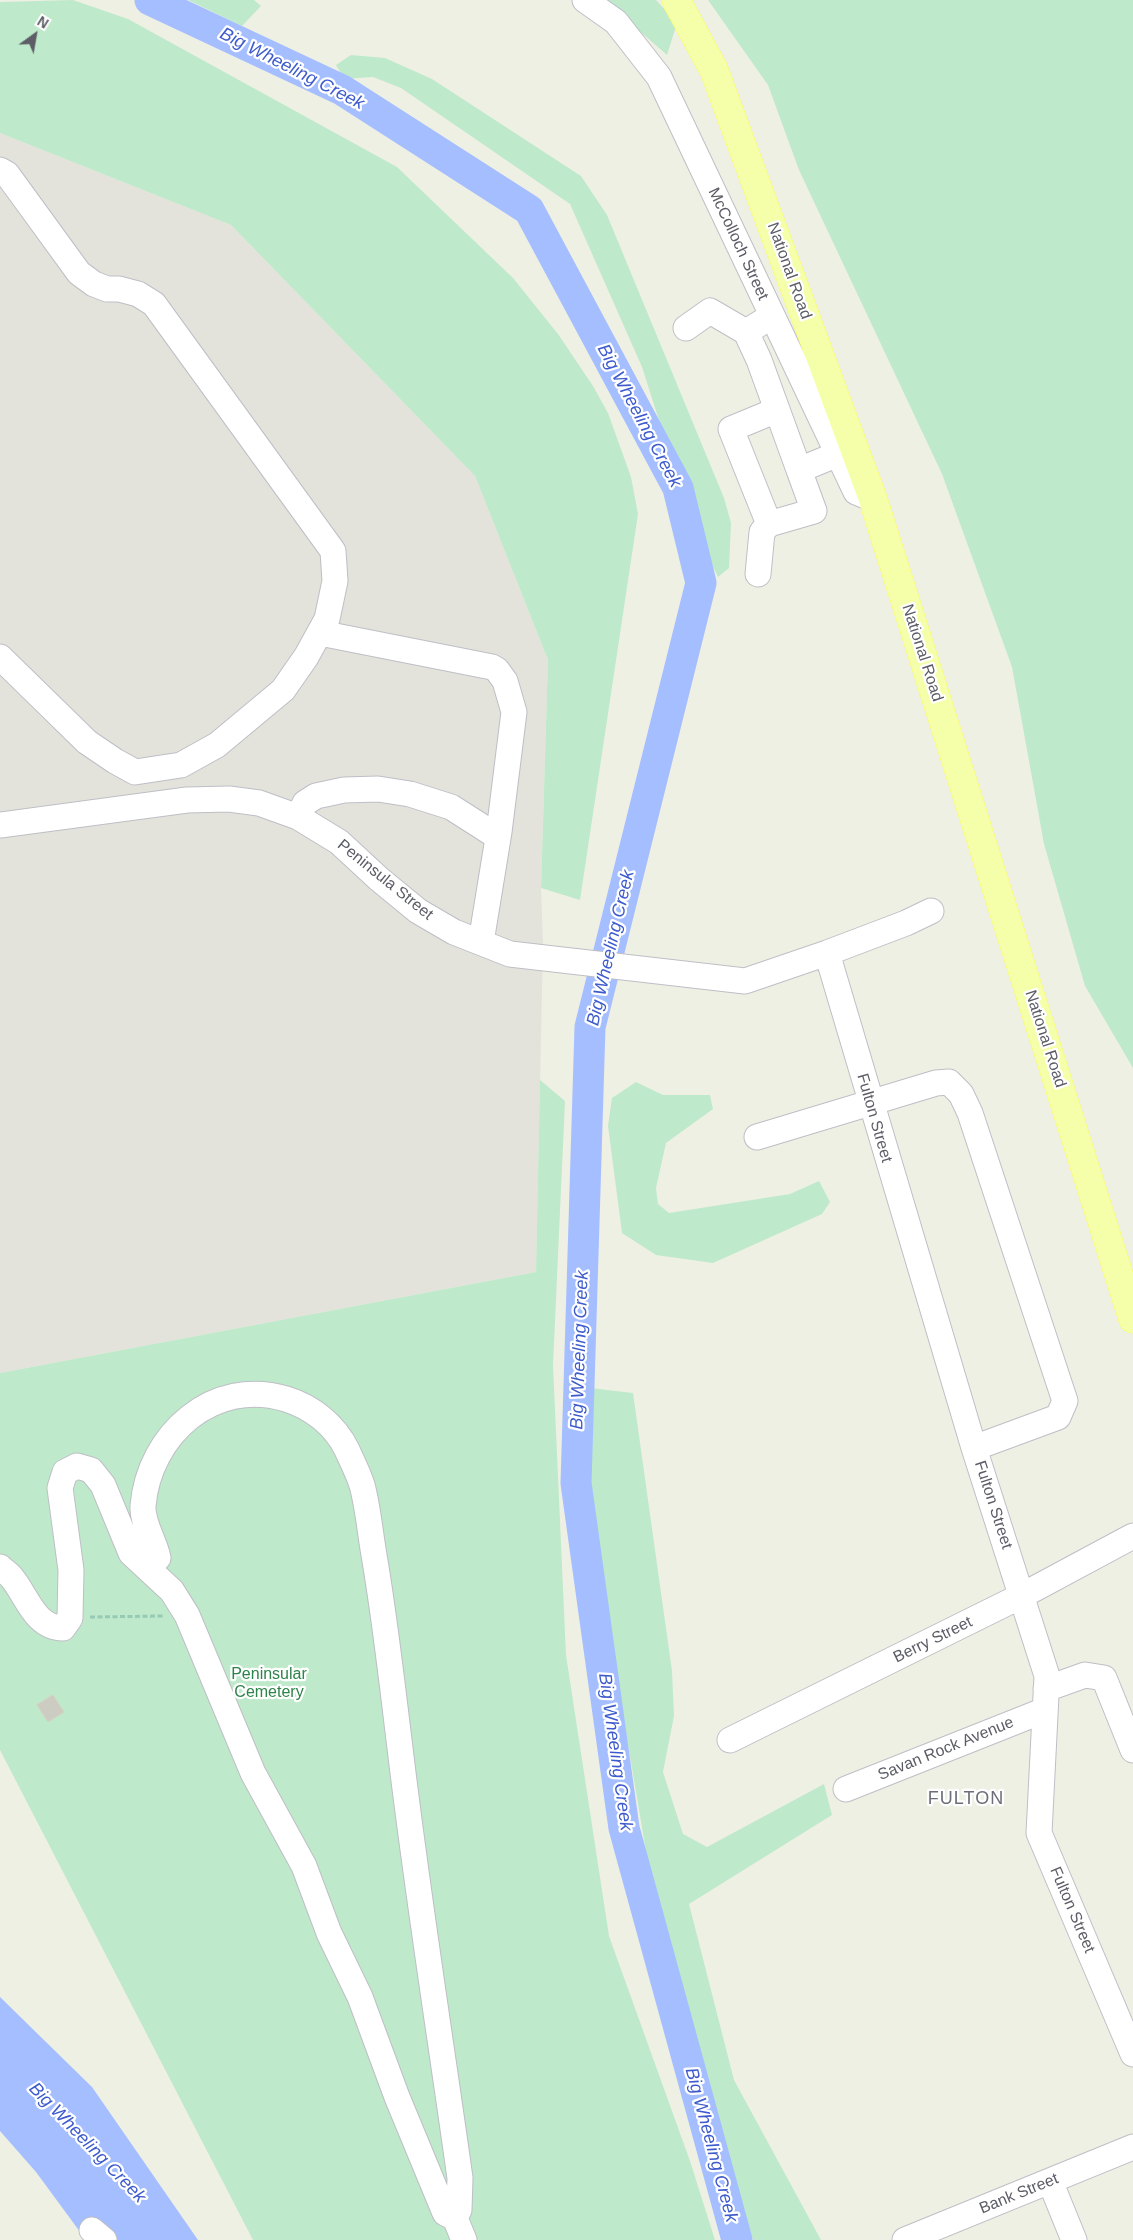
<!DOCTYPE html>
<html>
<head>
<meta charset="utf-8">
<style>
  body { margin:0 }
  #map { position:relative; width:1133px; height:2240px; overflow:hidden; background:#eff0e4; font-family:Arial,sans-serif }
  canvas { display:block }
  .north { position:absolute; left:10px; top:10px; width:50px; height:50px; -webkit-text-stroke:4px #fff; paint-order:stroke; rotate:32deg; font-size:14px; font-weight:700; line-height:20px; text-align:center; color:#5c5d66 }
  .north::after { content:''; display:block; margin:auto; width:18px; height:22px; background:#5c5d66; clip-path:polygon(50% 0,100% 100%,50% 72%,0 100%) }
</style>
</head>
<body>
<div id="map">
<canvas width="1133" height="2240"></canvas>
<div class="north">N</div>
</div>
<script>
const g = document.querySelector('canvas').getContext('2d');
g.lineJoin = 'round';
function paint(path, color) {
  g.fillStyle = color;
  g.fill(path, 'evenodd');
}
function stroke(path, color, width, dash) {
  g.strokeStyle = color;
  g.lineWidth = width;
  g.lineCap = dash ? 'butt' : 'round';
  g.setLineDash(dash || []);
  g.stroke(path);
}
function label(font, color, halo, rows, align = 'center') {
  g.font = font + ' Arial,sans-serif';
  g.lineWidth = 4.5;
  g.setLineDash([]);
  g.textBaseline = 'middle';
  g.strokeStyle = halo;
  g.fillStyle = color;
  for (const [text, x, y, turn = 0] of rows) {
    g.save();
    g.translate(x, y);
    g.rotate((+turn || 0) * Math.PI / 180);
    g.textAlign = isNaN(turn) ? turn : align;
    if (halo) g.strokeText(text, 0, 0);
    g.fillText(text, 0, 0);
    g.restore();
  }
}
paint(new Path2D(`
  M0 133 231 225 475 476 548 660 541 888 543 944 536 1272 0 1373Z`), '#e3e3dc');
paint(new Path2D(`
  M73 0 128 19 397 167 513 278 558 334 593 386 608 413 631 477 638 514 580 900 541 888 548 660 475 476 231 225 0 133V2Z
  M188 0H254L261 6 242 26Z
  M604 0H656L677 23 667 55Z
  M708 0H1133V1068L1085 986 1044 844 1012 667 942 474 799 170 768 85Z
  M351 55 385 58 432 79 581 176 607 215 724 498 731 523 729 568 718 577 691 521 642 367 570 204 401 88 373 77 344 79 336 65Z
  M540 1080 565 1101 553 1365 566 1655 609 1936 690 2161 715 2240H253L0 1750V1373L536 1272Z
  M636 1082 663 1095H710L713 1109 666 1143 656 1188 658 1204 669 1213 790 1194 819 1181 830 1202 822 1214 713 1263 656 1255 622 1233 608 1126 612 1098Z
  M590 1388 633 1393 672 1671 674 1716 663 1772 683 1834 707 1847 824 1784 832 1815 689 1904 734 2080 821 2240H753L659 1929 591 1524Z`), '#bfe9cb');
paint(new Path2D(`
  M0 1997 92 2087 198 2240H86L36 2172 0 2131Z`), '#a5beff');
stroke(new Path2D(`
  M150 0 342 90 529 210 678 488 701 583 590 1027 576 1483 624 1828 737 2240`), '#a5beff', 31);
const building = new Path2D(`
  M53 1695 64 1712 48 1722 37 1705Z`);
paint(building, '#cdccc3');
stroke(building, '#d5d4c2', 1);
const minor = new Path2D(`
  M585 0 616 22 659 77 856 492 873 499
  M0 170 7 174 79 273 94 284 107 289H119L138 294 154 304 333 551 335 581 327 619 306 657 283 690 217 745 181 765 135 772 115 761 87 742 0 657
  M772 316 746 332 759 360 799 470 838 454
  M686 328 710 311 746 332
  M777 410 731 429 769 524 814 511 799 470
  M758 574 762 532 769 524
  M320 633 492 667 497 670 505 681 514 712 499 832 481 942
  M298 817 305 803 316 796 344 790 378 789 410 794 451 807 498 837
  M0 825 187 800 229 799 259 803 298 817 339 842 379 879 418 911 454 932 510 954 745 981 827 953 906 923 931 911
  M827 953 974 1448 1047 1676 1039 1833 1133 2054
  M757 1137 936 1083 949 1082 961 1094 970 1113 1065 1401 1058 1417 974 1448
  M0 1567C4 1571 9 1574 12 1578 27 1596 35 1628 63 1628L70 1618 71 1570 60 1488 65 1472 77 1466 91 1470 103 1485 131 1553 172 1591 187 1615 253 1773 304 1866 329 1933 360 1997 397 2097 445 2213 455 2218 459 2210 460 2178C440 2035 417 1892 400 1748 392 1683 385 1619 374 1555 370 1532 368 1507 362 1485 358 1473 352 1461 347 1450 335 1425 312 1407 286 1399 214 1377 149 1434 143 1506 142 1524 155 1541 158 1558L149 1568
  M1046 1689 1085 1675 1104 1678 1133 1750
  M730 1740 1023 1595 1133 1536
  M846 1789 1045 1710
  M1050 2181 1074 2240
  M455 2218 464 2240
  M92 2230 104 2240
  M905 2240 1133 2147`);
const major = new Path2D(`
  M676 0 714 70 873 499 1133 1319`);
stroke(minor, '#bebfc6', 27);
stroke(major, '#fbfc51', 29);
stroke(new Path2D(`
  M90 1617 164 1616`), '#97cab4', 3, [5, 2.5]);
stroke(minor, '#fff', 25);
stroke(major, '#f5ffaa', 28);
label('16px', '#5c5d66', '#fff', [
  ["McColloch Street",738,244,65],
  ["National Road",789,271,70],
  ["National Road",922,653,72],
  ["Peninsula Street",385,880,39],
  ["National Road",1045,1039,72],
  ["Fulton Street",874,1118,74],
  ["Fulton Street",993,1505,72],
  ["Berry Street",933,1640,-26],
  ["Savan Rock Avenue",946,1749,-22],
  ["Fulton Street",1072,1910,67],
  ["Bank Street",1019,2194,-22]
]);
label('16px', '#2e834a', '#fff', [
  ["Peninsular",269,1675],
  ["Cemetery",269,1693]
]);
label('italic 18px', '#3d5bcc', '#fff', [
  ["Big Wheeling Creek",292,69,27],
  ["Big Wheeling Creek",639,416,62],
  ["Big Wheeling Creek",611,948,-77],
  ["Big Wheeling Creek",580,1350,-88],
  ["Big Wheeling Creek",615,1752,82],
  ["Big Wheeling Creek",87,2143,46],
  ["Big Wheeling Creek",711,2145,75]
]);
g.letterSpacing = '1px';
label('18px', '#6d6f78', '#fff', [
  ["FULTON",966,1799]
]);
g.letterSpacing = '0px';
</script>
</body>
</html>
